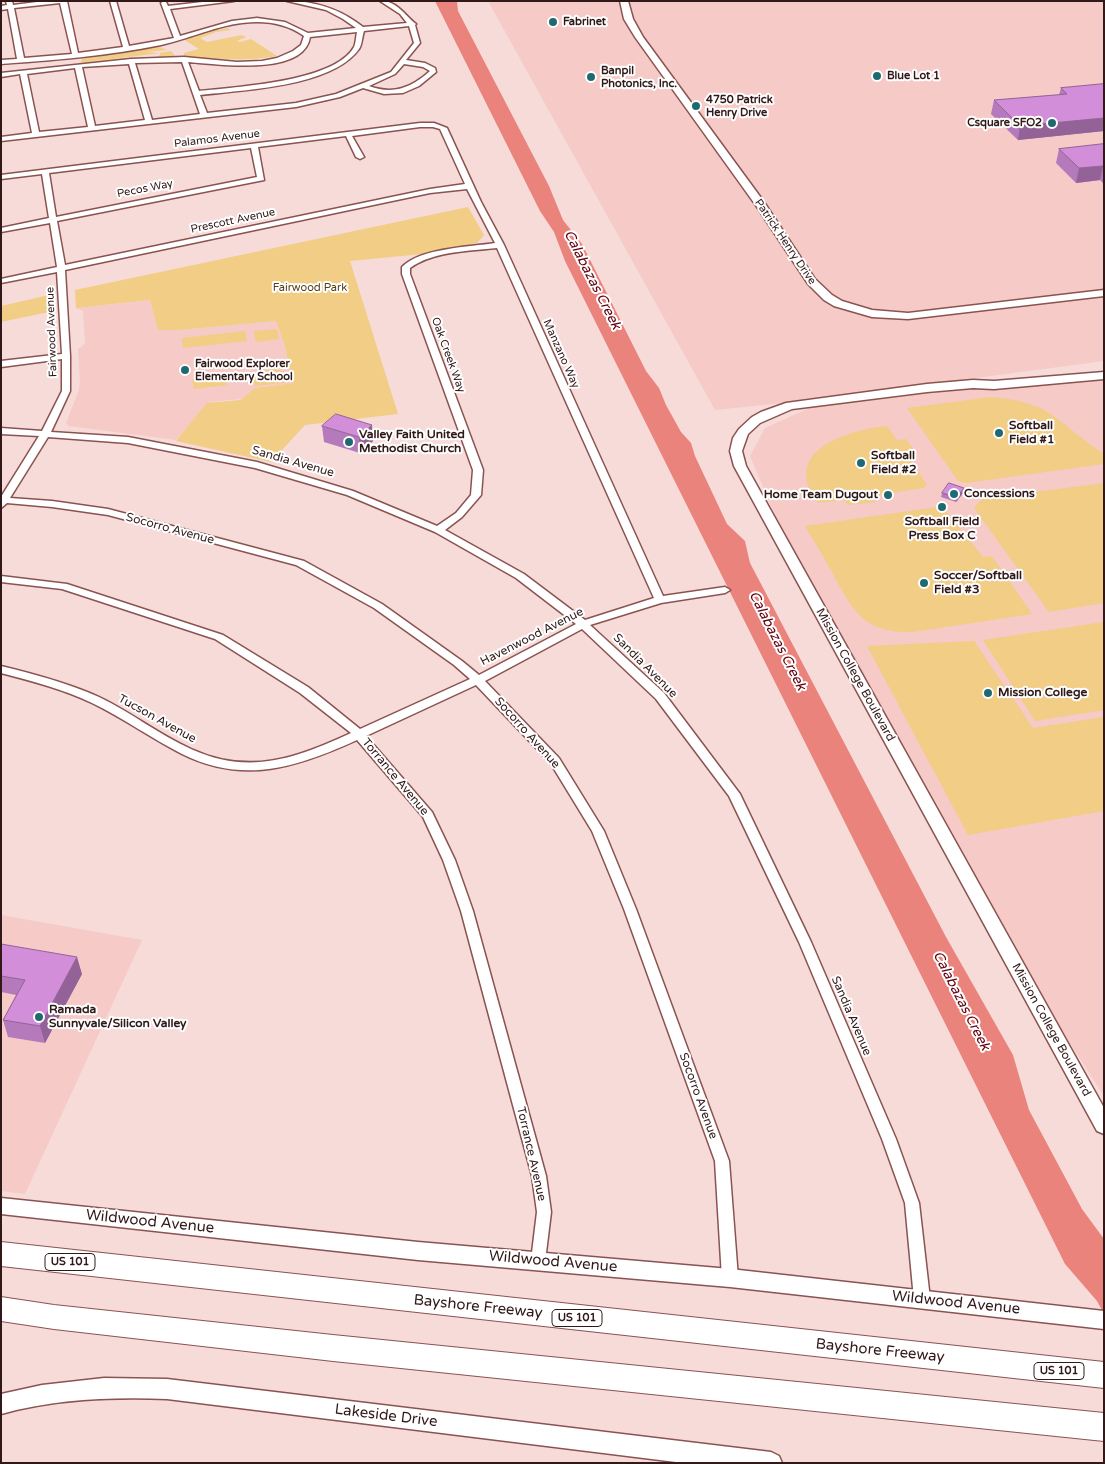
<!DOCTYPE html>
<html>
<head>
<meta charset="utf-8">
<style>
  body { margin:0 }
  #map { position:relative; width:1105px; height:1464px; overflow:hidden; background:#f6dbd9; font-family:"Varela Round",sans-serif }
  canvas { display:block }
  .frame { position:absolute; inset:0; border:2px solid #301918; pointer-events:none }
</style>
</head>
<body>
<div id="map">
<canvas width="1105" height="1464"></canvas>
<div class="frame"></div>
</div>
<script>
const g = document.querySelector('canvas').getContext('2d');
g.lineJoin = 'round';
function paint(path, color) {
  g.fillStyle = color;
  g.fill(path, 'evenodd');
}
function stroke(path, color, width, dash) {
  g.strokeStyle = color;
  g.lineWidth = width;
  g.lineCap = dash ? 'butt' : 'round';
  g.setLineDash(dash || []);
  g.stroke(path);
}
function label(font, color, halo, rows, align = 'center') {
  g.font = font + ' "Varela Round",sans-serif';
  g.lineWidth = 4;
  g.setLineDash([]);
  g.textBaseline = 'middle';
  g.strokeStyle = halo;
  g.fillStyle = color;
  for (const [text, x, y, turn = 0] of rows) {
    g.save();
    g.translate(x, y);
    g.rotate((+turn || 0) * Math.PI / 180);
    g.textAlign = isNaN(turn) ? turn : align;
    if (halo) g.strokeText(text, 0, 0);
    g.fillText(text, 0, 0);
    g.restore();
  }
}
paint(new Path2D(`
  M488 1H1104V361L802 401 715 410Z
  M150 300 158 330H180L276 321 284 343 293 383 255 388 241 399 210 402 176 440 68 426 66 423 79 390 80 378 78 349 85 344 83 311 76 308Z
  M1104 378V1096L1048 1009 779 525 750 456 765 428 814 406 936 390Z
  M1 915 142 940 25 1194 1 1191Z`), '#f6cac6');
paint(new Path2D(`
  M227 28 231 30 216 32 200 38 207 42 242 35 246 37 237 41 240 42 251 39 277 56C245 62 216 58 184 57V53L199 49 183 39 215 29 219 30Z
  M154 45 167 50 145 52 159 53 171 51 176 57H157L160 55V53L81 63 82 59 86 58 77 56Z
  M468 207 484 235 477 243 423 254 350 261 398 414 305 425 271 462 176 441 207 403 240 400 255 388 293 383 284 343 276 321 180 330H158L150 300 76 308 75 290Z
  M49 295V312L1 322V306Z
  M277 329 279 339 256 342 254 331Z
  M245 331 247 341 183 348 182 338Z
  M276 369 286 373 288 382 255 386 253 377 262 371Z
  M225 376 227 385 194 389 192 379Z
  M991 397C1011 399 1033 402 1051 414 1069 427 1085 442 1104 454V464L966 483 958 481 907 408Z
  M887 426 897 440 906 439 917 454 908 456 927 485 924 488 872 496 876 502 848 505 844 500 818 503C779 451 847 430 887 426Z
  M1104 483V603L1049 612 974 508 982 499Z
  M937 507 945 510 983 557 992 556 1032 614 913 632C865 633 855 614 834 576 825 559 815 543 805 526Z
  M1104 622V710L1035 721 983 640Z
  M974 641 1033 728 1104 717V811L968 835 867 646Z`), '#f1cd85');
paint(new Path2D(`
  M435 1H457L458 11 549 186 563 220 582 244 646 371 659 388 666 405 681 432 691 443 695 456 727 524 745 541 750 563 946 937 1013 1055 1029 1110 1082 1209 1104 1239V1314L1097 1301 1065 1264 565 261 554 232 540 211Z`), '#eb837d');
const street = new Path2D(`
  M6 1H12L13 5 45 1H67L78 53 123 47 110 1H116L129 46 174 38 161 3 164 1 166 2 168 6 211 1H234L170 9 180 36 232 21 257 18 285 22 308 33 356 28 343 19 326 10 287 1C316 1 340 9 363 27L407 23 400 14 380 1C398 1 404 15 416 24L415 25 420 43 406 60 425 63 435 68 436 72 419 86 403 93 384 94 363 88 340 97 296 107 1 141V137L32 133 20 74 1 77V73L131 59 184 57 237 62 262 61 277 58 293 51 301 45 304 36C290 26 274 22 257 22 223 22 193 38 161 45 108 56 54 60 1 64V60L17 59 8 9 1 10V6L7 5ZM60 3 72 54 24 58 14 8ZM409 26 414 43 391 72 336 94 296 103 207 113 200 95C243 90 332 87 359 49 362 45 362 37 364 31ZM357 32C356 36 356 43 354 47 335 82 234 87 199 91L188 62C216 64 304 77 310 37ZM182 62 200 114 152 120 135 63ZM129 64 145 120 95 126 82 67ZM404 64 423 67 430 71C411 88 393 95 369 86L395 74ZM75 68 88 127 39 132 27 74Z
  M420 123H434L447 128 481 202 504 245 663 596 725 587 730 590 725 593 661 603 590 625 664 693 740 794 811 942 896 1139 919 1203 930 1299 927 1304 922 1306 917 1304 914 1299 905 1203 882 1139 799 942 729 796 656 699 582 629 485 681 559 758 604 831 636 909 729 1161 738 1278 735 1283 730 1285 725 1283 722 1278 715 1161 624 909 592 831 551 764 476 685 366 736 432 812 455 860 473 911 546 1176 551 1212 545 1261 543 1266 538 1268 533 1266 531 1261 537 1212 532 1176 461 911 443 860 423 817 357 740C298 767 244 785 182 754 151 738 123 718 92 703 63 689 31 681 1 673V666C34 674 68 683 99 697 131 712 159 735 191 749 250 776 296 758 351 733L300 693 215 639 62 589 1 582V576L67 584 223 635 308 687 360 729 470 679 454 665 374 608 296 565 108 515 52 507 7 503 1 508V497L39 436 1 434V428L42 431 62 391V359L1 367V361L62 354 57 272 1 283V279L57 267 50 223 1 232V228L49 218 42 174 1 179V175ZM420 127H433L440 129 465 184 430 189 65 265 57 221 264 180 258 147 346 136 356 157 360 159 364 157 352 136ZM251 148 257 177 56 217 49 173ZM467 189 495 243C470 247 420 248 402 267V274L473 470 471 495 456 513 437 526 353 491 257 462 128 437 51 432 70 391V356L65 270 430 193ZM497 248 654 598 585 620 524 574 445 530 462 517 481 495 483 470 410 274V268C433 251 470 251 497 248ZM48 437 128 443 255 468 347 495 435 532 516 578 576 624 479 675 462 661 382 604 304 561 108 509 52 501 10 498Z`);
const secondary = new Path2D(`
  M620 1H628L633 19 643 37 764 202 815 279 832 295 842 301 872 310 908 313 1104 290V296L908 319 872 317 834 306 824 300 808 284 757 207 635 37 624 19Z
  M1104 372V379L994 389 973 388 927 392 792 409 760 423 748 434 742 451 746 466 1104 1108V1134L1097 1131 734 466 730 451 733 438 739 429 752 417 761 412 786 403 927 384 973 380 994 381Z
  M1 1198 418 1242 730 1269 1104 1311V1329L730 1287 418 1260 1 1214Z
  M104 1378 167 1379 771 1452 779 1456 782 1463H684L167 1399C111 1397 56 1399 1 1414V1394L42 1385Z`);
const highway = new Path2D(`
  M1 1242 1104 1362V1388L1 1266Z
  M1 1297 54 1305 333 1335 1104 1413V1441L333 1361 54 1329 1 1321Z`);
stroke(street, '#8a5350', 3);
stroke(secondary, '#8a5350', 3);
stroke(highway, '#8a5350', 2);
paint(street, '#fff');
paint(secondary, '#fff');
paint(highway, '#fff');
paint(new Path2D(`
  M1104 84V131L1018 140 991 114 994 100 1059 95 1061 88Z
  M1104 144V184L1100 180 1076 183 1056 163 1059 149Z
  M322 426 373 441 360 453 324 442Z
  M964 492 956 502 941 497 942 493Z
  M1 944 82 974 45 1043 8 1037 3 1020 16 995 1 992Z`), '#b57abb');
paint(new Path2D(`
  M1104 118V131L1018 140 1020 126Z
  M1103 166 1100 180 1076 183 1079 168Z
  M372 425 373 441 360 453 359 437Z
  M964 488V492L956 502 957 497Z
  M77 957 82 974 45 1043 40 1026Z`), '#936398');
const building = new Path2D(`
  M1104 84V118L1020 126 994 100 1067 94 1061 88Z
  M1104 144V167L1103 166 1079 168 1059 149Z
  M336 414 372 425 359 437 322 426Z
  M949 483 964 488 957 497 942 493Z
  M1 944 77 957 40 1026 3 1020 25 980 1 976Z`);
paint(building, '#d28ed9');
stroke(building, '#936398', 1);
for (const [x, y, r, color] of [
  [553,22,5,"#1f6a71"],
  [877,76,5,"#1f6a71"],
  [591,77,5,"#1f6a71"],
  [696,106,5,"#1f6a71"],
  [1052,123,5,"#1f6a71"],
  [185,370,5,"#1f6a71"],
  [999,433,5,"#1f6a71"],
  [349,442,5,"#1f6a71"],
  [861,463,5,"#1f6a71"],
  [954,494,5,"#1f6a71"],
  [888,495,5,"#1f6a71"],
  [942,507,5,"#1f6a71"],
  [924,583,5,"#1f6a71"],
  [988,693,5,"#1f6a71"],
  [39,1017,5,"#1f6a71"]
]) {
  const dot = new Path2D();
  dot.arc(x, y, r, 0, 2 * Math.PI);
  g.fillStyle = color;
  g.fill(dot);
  stroke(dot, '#fff', 2);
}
label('bold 11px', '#301918', '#fff', [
  ["Fabrinet",563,22],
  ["Banpil",601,71],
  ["Photonics, Inc.",601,84],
  ["Blue Lot 1",887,76],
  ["4750 Patrick",706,100],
  ["Henry Drive",706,113],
  ["Csquare SFO2",1042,123,"right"],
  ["Fairwood Explorer",195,364],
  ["Elementary School",195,377]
], 'left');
label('11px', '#301918', '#fff', [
  ["Palamos Avenue",217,139,-7],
  ["Pecos Way",145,189,-11],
  ["Prescott Avenue",233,221,-12],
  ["Patrick Henry Drive",785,242,56],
  ["Fairwood Avenue",52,332,-92],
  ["Manzano Way",561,354,66],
  ["Oak Creek Way",448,355,70]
]);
label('11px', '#544017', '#fff', [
  ["Fairwood Park",310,288]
]);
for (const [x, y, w] of [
  [70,1262,50],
  [577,1318,50],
  [1059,1371,50]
]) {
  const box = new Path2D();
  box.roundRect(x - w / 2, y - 8.5, w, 17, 4);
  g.fillStyle = '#fff';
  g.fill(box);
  stroke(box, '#301918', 1);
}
label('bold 11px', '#301918', null, [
  ["US 101",70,1262],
  ["US 101",577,1318],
  ["US 101",1059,1371]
]);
label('bold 12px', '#301918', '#fff', [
  ["Softball",1009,426],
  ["Field #1",1009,440],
  ["Valley Faith United",359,435],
  ["Methodist Church",359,449],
  ["Softball",871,456],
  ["Field #2",871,470],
  ["Concessions",964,494],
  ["Home Team Dugout",878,495,"right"],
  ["Softball Field",942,522,"center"],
  ["Press Box C",942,536,"center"],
  ["Soccer/Softball",934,576],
  ["Field #3",934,590],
  ["Mission College",998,693],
  ["Ramada",49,1010],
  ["Sunnyvale/Silicon Valley",49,1024]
], 'left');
label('12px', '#301918', '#fff', [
  ["Sandia Avenue",293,462,16],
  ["Socorro Avenue",170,529,15],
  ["Havenwood Avenue",532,637,-27],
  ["Sandia Avenue",645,666,45],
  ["Mission College Boulevard",855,675,61],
  ["Tucson Avenue",157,719,29],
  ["Socorro Avenue",527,733,48],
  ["Torrance Avenue",395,777,50],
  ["Sandia Avenue",851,1016,67],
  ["Mission College Boulevard",1051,1030,61],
  ["Socorro Avenue",698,1096,70],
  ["Torrance Avenue",531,1154,77]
]);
label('italic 14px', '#64020e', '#fff', [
  ["Calabazas Creek",592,280,63],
  ["Calabazas Creek",777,641,63],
  ["Calabazas Creek",961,1001,63]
]);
label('15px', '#301918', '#fff', [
  ["Wildwood Avenue",150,1222,6],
  ["Wildwood Avenue",553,1262,5],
  ["Wildwood Avenue",956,1303,6],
  ["Bayshore Freeway",478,1307,6],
  ["Bayshore Freeway",880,1351,6],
  ["Lakeside Drive",386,1416,7]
]);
</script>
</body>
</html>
